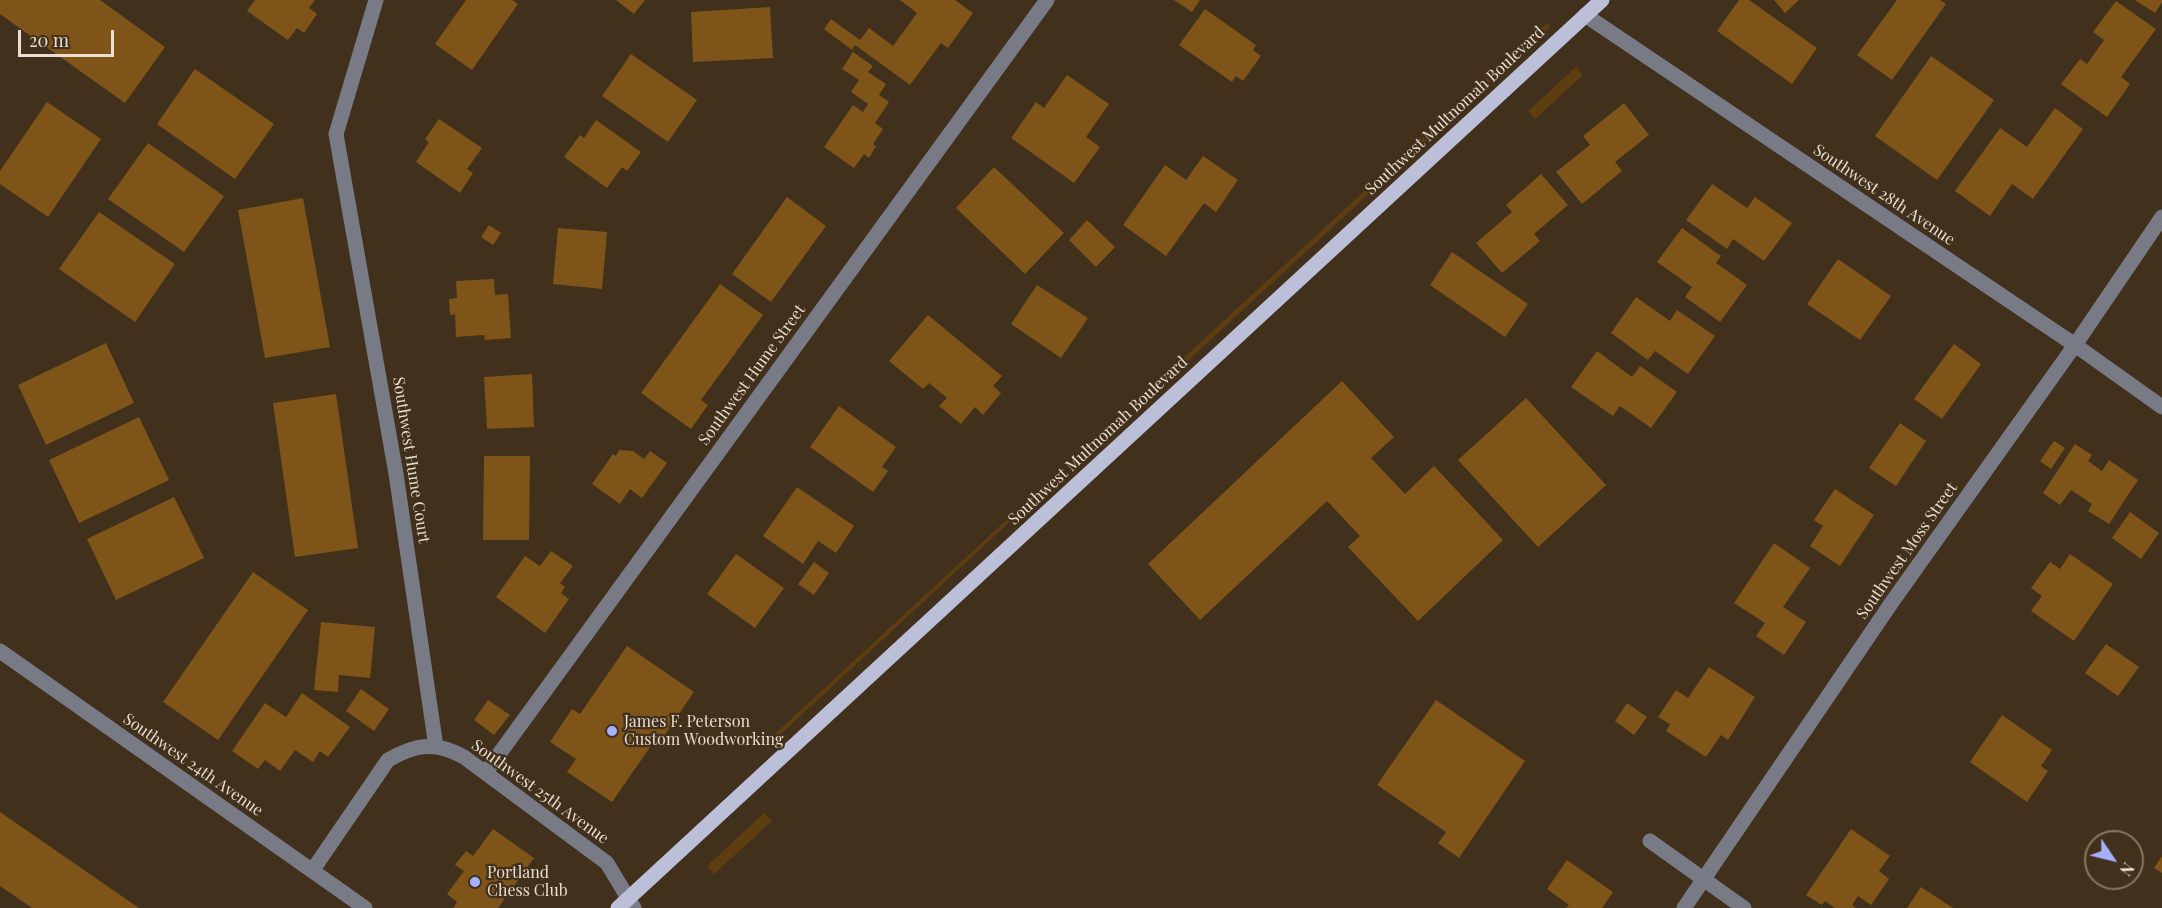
<!DOCTYPE html>
<html>
<head>
<meta charset="utf-8">
<style>
  body { margin:0 }
  #map { position:relative; width:2162px; height:908px; overflow:hidden; background:#41301c; font-family:"Playfair Display",serif }
  canvas { display:block }
  .north { position:absolute; left:2084px; top:830px; width:60px; height:60px; box-sizing:border-box; background:#41301c; border:2px solid #847664; border-radius:50%; rotate:125deg; font-size:16px; font-weight:700; line-height:24px; text-align:center; color:#e9ded1 }
  .north::after { content:''; display:block; margin:auto; width:21px; height:27px; background:#a5b1fc; clip-path:polygon(50% 0,100% 100%,50% 72%,0 100%) }
  .scale { position:absolute; left:18px; top:30px; width:96px; height:27px; box-sizing:border-box; border:3px solid #e9ded1; border-top:0; padding-left:8px; font-size:18px; line-height:21px; white-space:nowrap; color:#e9ded1; -webkit-text-stroke:4px #41301c; paint-order:stroke }
</style>
</head>
<body>
<div id="map">
<canvas width="2162" height="908"></canvas>
<div class="north">N</div>
<div class="scale">20 m</div>
</div>
<script>
const g = document.querySelector('canvas').getContext('2d');
g.lineJoin = 'round';
function paint(path, color) {
  g.fillStyle = color;
  g.fill(path, 'evenodd');
}
function stroke(path, color, width, dash) {
  g.strokeStyle = color;
  g.lineWidth = width;
  g.lineCap = dash ? 'butt' : 'round';
  g.setLineDash(dash || []);
  g.stroke(path);
}
function label(font, color, halo, rows, align = 'center') {
  g.font = font + ' "Playfair Display",serif';
  g.lineWidth = 4.5;
  g.setLineDash([]);
  g.textBaseline = 'middle';
  g.strokeStyle = halo;
  g.fillStyle = color;
  for (const [text, x, y, turn = 0] of rows) {
    g.save();
    g.translate(x, y);
    g.rotate((+turn || 0) * Math.PI / 180);
    g.textAlign = isNaN(turn) ? turn : align;
    if (halo) g.strokeText(text, 0, 0);
    g.fillText(text, 0, 0);
    g.restore();
  }
}
paint(new Path2D(`
  M1547 23 1550 27 1157 389 1154 385Z
  M1576 67 1583 75 1535 119 1528 111Z
  M1055 475 1057 478 768 746 765 743Z
  M764 813 772 821 714 874 707 866Z`), '#5e3e11');
paint(new Path2D(`
  M0 0H100L165 47 125 103 0 14Z
  M255 0H315L309 8 317 14 304 33 297 28 288 40 247 11Z
  M466 0H512L518 4 472 70 435 44Z
  M616 0H645L634 14Z
  M900 0H955L973 13 948 48 941 43 910 85 855 45 852 50 824 29 831 19 860 40 869 28 893 46 917 13Z
  M1174 0H1200L1192 12Z
  M1739 0H1749L1817 48 1792 84 1717 31Z
  M1774 0H1799L1785 13Z
  M1897 0H1940L1946 4 1892 80 1857 55Z
  M2135 0H2162V2L2155 13Z
  M2116 1 2156 29 2121 77 2130 84 2107 117 2061 84 2080 59 2087 64 2104 40 2093 32Z
  M770 7 773 58 693 62 691 12Z
  M1205 9 1256 45 1253 50 1261 56 1243 81 1236 76 1232 82 1179 45Z
  M853 52 873 66 868 72 886 84 879 95 889 102 875 123 883 129 873 144 876 146 869 158 864 154 854 168 824 147 853 105 863 112 868 104 851 92 859 80 842 69Z
  M631 54 697 100 668 142 602 96Z
  M1931 56 1994 100 1937 180 1875 136Z
  M195 69 274 124 235 179 157 124Z
  M1067 75 1109 104 1086 137 1100 147 1074 183 1011 138 1036 102 1044 108Z
  M47 102 101 139 48 217 0 184V171Z
  M1624 103 1649 135 1615 162 1622 171 1582 204 1556 172 1590 145 1583 136Z
  M2055 108 2083 129 2033 199 2012 184 1990 216 1955 191 2000 128 2027 147Z
  M439 119 482 148 467 169 473 173 460 193 416 162 429 142 425 139Z
  M596 120 641 152 627 171 622 167 607 188 564 157 580 135 584 138Z
  M148 143 224 196 184 252 108 199Z
  M1203 156 1238 180 1216 212 1204 203 1166 256 1123 225 1165 165 1186 180Z
  M994 167 1064 233 1025 274 956 208Z
  M1541 174 1568 205 1534 234 1540 241 1502 273 1476 243 1512 212 1506 205Z
  M1712 184 1747 208 1755 197 1792 223 1764 261 1733 239 1727 249 1686 220Z
  M787 197 826 226 771 302 732 274Z
  M303 198 330 347 265 358 238 210Z
  M99 212 175 264 135 322 59 269Z
  M1087 220 1115 247 1096 267 1069 240Z
  M489 225 501 233 493 245 481 237Z
  M558 228 607 232 602 289 553 284Z
  M1682 228 1721 256 1716 263 1747 285 1720 322 1685 297 1692 287 1657 262Z
  M1452 252 1528 304 1505 337 1430 285Z
  M1838 259 1891 296 1860 340 1807 304Z
  M494 279 495 295 508 294 511 338 485 340 484 335 456 337 455 314 450 315 449 299 457 298 456 281Z
  M720 284 763 315 701 400 708 405 691 429 641 393Z
  M1037 285 1088 318 1061 358 1011 324Z
  M1636 297 1670 321 1677 310 1715 336 1688 374 1655 351 1648 360 1611 333Z
  M928 315 1002 376 993 386 1001 393 983 415 975 407 961 424 939 406 947 398 929 383 923 389 889 361Z
  M106 343 134 403 46 445 18 385Z
  M1954 344 1981 364 1942 419 1914 399Z
  M1597 351 1632 377 1640 366 1677 392 1651 428 1620 406 1613 416 1571 387Z
  M532 374 534 427 487 429 484 377Z
  M1342 381 1394 437 1371 458 1405 494 1434 466 1503 540 1418 621 1348 547 1360 536 1327 501 1200 620 1148 564Z
  M336 394 358 548 295 557 273 403Z
  M1526 398 1606 485 1538 547 1458 460Z
  M839 406 896 447 882 467 888 471 873 492 810 447Z
  M139 417 169 480 79 523 49 460Z
  M1900 423 1926 441 1896 486 1869 468Z
  M2054 441 2065 448 2051 469 2040 461Z
  M2075 444 2092 455 2088 461 2102 471 2109 460 2138 480 2109 524 2088 511 2092 504 2071 490 2060 505 2043 493Z
  M619 450 633 451 644 459 650 451 667 463 642 498 630 489 620 504 592 484 613 454 616 456Z
  M484 456H530L529 540H483Z
  M797 487 854 526 836 553 818 541 803 564 763 536Z
  M1835 489 1874 515 1840 566 1810 546 1823 526 1814 520Z
  M174 497 204 558 116 600 87 539Z
  M2130 512 2159 533 2141 559 2112 538Z
  M1774 543 1810 568 1783 607 1806 622 1784 655 1756 636 1765 623 1734 603Z
  M551 551 573 566 560 583 565 587 561 593 569 599 545 633 496 597 525 556 540 566Z
  M736 554 784 588 755 628 707 594Z
  M2070 554 2113 584 2074 641 2031 611 2042 596 2031 588 2050 562 2060 569Z
  M814 562 829 573 814 595 798 584Z
  M253 572 308 610 218 740 163 702Z
  M321 622 375 627 370 678 339 675 338 692 314 690Z
  M2106 644 2139 667 2118 696 2085 673Z
  M627 646 694 692 657 746 653 743 612 802 567 772 576 759 550 742 572 709 580 714Z
  M1709 667 1755 697 1728 740 1721 735 1706 757 1666 731 1670 724 1658 717 1676 690 1688 698Z
  M361 689 389 709 374 731 346 711Z
  M302 693 350 727 328 757 320 751 313 762 295 750 280 771 265 760 258 769 232 751 265 703 286 717Z
  M488 700 510 715 494 735 474 720Z
  M1436 700 1525 761 1459 858 1438 843 1446 832 1377 785Z
  M1627 703 1647 717 1634 735 1615 721Z
  M2002 715 2052 750 2041 766 2048 771 2027 802 1970 762Z
  M0 812 139 908H32L0 886Z
  M493 829 534 858 498 908H453L457 902 447 894 464 871 455 865 466 851 473 856Z
  M1851 829 1890 856 1879 871 1889 879 1871 905 1858 896 1852 905 1856 908H1835L1825 901 1822 905 1806 895Z
  M2162 856V873L2154 868Z
  M1567 860 1613 892 1602 908H1566L1569 905 1547 889Z
  M1921 887 1953 908H1907Z`), '#7f5418');
stroke(new Path2D(`
  M376 0 336 134 396 474 436 747
  M1585 15 2075 345 2162 407
  M0 651 365 908
  M486 772 1047 0
  M1650 841 1744 908
  M312 871 388 760C416 744 436 741 464 757L607 863 634 908
  M1684 908 1892 602 2075 345 2162 217`), '#787a86', 15);
stroke(new Path2D(`
  M618 908 1602 0`), '#bbc0d8', 15);
for (const [x, y, r, color] of [
  [612,731,6,"#a5b1fc"],
  [475,882,6,"#a5b1fc"]
]) {
  const dot = new Path2D();
  dot.arc(x, y, r, 0, 2 * Math.PI);
  g.fillStyle = color;
  g.fill(dot);
  stroke(dot, '#41301c', 2);
}
label('16px', '#e9ded1', '#41301c', [
  ["Southwest Multnomah Boulevard",1455,111,-43],
  ["Southwest 28th Avenue",1884,195,34],
  ["Southwest Hume Street",752,375,-54],
  ["Southwest Multnomah Boulevard",1098,441,-43],
  ["Southwest Hume Court",411,460,81],
  ["Southwest Moss Street",1907,551,-55],
  ["Southwest 24th Avenue",193,765,35],
  ["Southwest 25th Avenue",540,792,36]
]);
label('16px', '#e9ded1', '#41301c', [
  ["James F. Peterson",624,722],
  ["Custom Woodworking",624,740],
  ["Portland",487,873],
  ["Chess Club",487,891]
], 'left');
</script>
</body>
</html>
